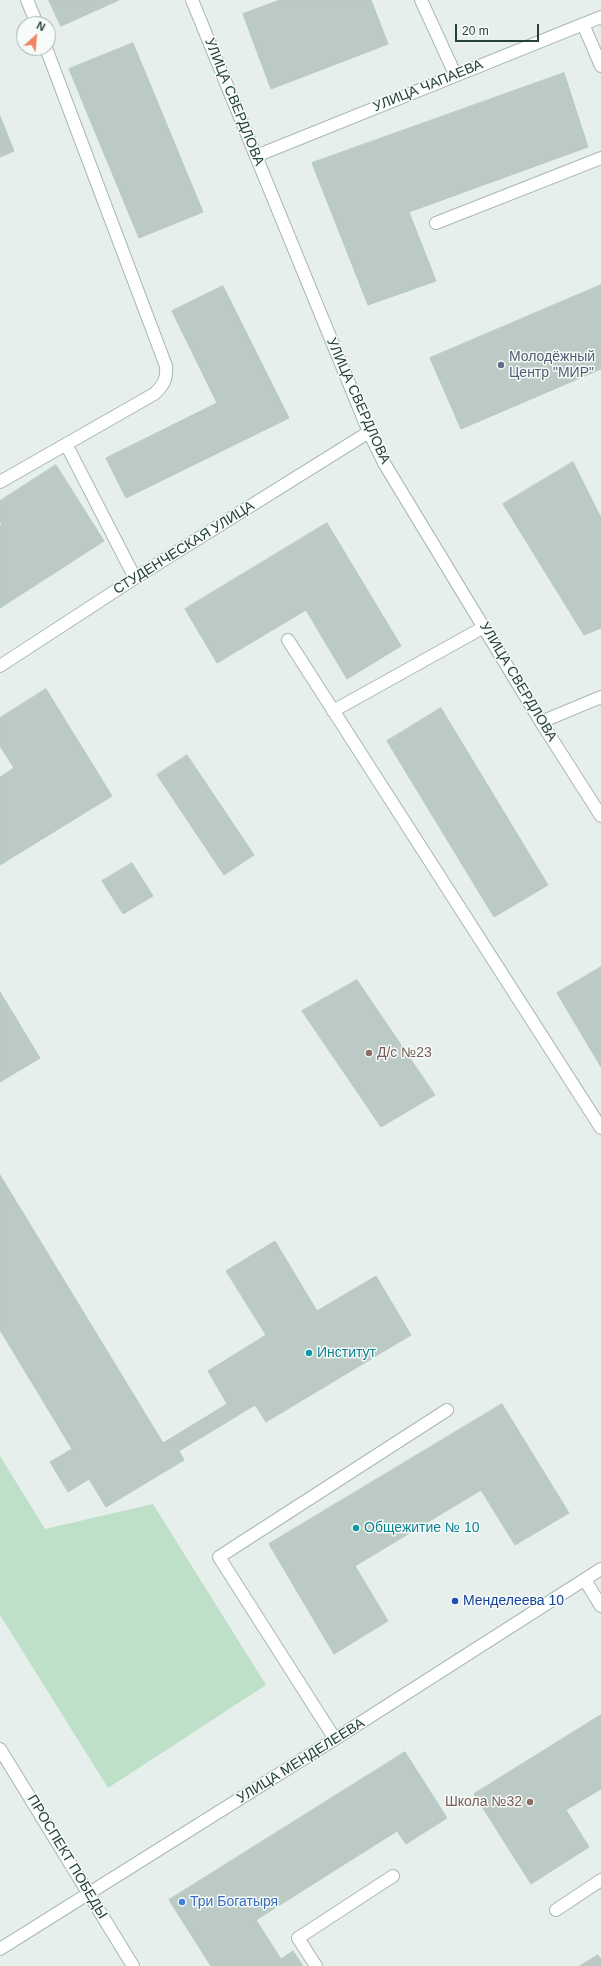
<!DOCTYPE html>
<html>
<head>
<meta charset="utf-8">
<style>
  body { margin:0 }
  #map { position:relative; width:601px; height:1966px; overflow:hidden; background:#e6efeb; font-family:Arial,sans-serif }
  canvas { display:block }
  .north { position:absolute; left:16px; top:16px; width:40px; height:40px; box-sizing:border-box; background:#f7fbf9; border:1px solid #a3b1ad; border-radius:50%; rotate:27deg; font-size:11px; font-weight:700; line-height:16px; text-align:center; color:#24423a }
  .north::after { content:''; display:block; margin:auto; width:14px; height:18px; background:#f4845f; clip-path:polygon(50% 0,100% 100%,50% 72%,0 100%) }
  .scale { position:absolute; left:455px; top:24px; width:84px; height:18px; box-sizing:border-box; border:2px solid #24423a; border-top:0; padding-left:5px; font-size:12px; line-height:14px; white-space:nowrap; color:#24423a; -webkit-text-stroke:3px #f7fbf9; paint-order:stroke }
</style>
</head>
<body>
<div id="map">
<canvas width="601" height="1966"></canvas>
<div class="north">N</div>
<div class="scale">20 m</div>
</div>
<script>
const g = document.querySelector('canvas').getContext('2d');
g.lineJoin = 'round';
function paint(path, color) {
  g.fillStyle = color;
  g.fill(path, 'evenodd');
}
function stroke(path, color, width, dash) {
  g.strokeStyle = color;
  g.lineWidth = width;
  g.lineCap = dash ? 'butt' : 'round';
  g.setLineDash(dash || []);
  g.stroke(path);
}
function label(font, color, halo, rows, align = 'center') {
  g.font = font + ' Arial,sans-serif';
  g.lineWidth = 3;
  g.setLineDash([]);
  g.textBaseline = 'middle';
  g.strokeStyle = halo;
  g.fillStyle = color;
  for (const [text, x, y, turn = 0] of rows) {
    g.save();
    g.translate(x, y);
    g.rotate((+turn || 0) * Math.PI / 180);
    g.textAlign = isNaN(turn) ? turn : align;
    if (halo) g.strokeText(text, 0, 0);
    g.fillText(text, 0, 0);
    g.restore();
  }
}
paint(new Path2D(`
  M0 1456 45 1529 153 1504 266 1685 108 1788 0 1615Z`), '#bfe0c8');
const building = new Path2D(`
  M49 0H119L61 26Z
  M280 0H371L388 44 271 89 243 14Z
  M133 43 203 212 139 238 69 69Z
  M564 73 588 147 409 212 436 281 368 305 312 163Z
  M0 116 14 151 0 157Z
  M601 285V369L461 429 430 358Z
  M223 286 289 418 126 498 106 458 217 403 172 311Z
  M573 462 601 518V628L584 635 503 504Z
  M56 465 104 541 0 608V526L2 525 0 522V501Z
  M327 523 401 646 347 679 306 610 217 663 185 609Z
  M46 689 112 796 0 865V777L14 768 0 746V718Z
  M441 708 548 885 494 917 387 741Z
  M187 755 254 855 224 875 157 775Z
  M132 863 153 896 123 914 102 881Z
  M601 967V1067L557 993Z
  M357 980 435 1095 381 1127 302 1011Z
  M0 992 40 1058 0 1082Z
  M0 1175 163 1443 227 1404 208 1371 266 1335 226 1271 275 1241 317 1311 376 1276 411 1335 266 1422 255 1405 179 1451 184 1460 106 1507 89 1479 68 1492 50 1462 72 1449 0 1330Z
  M502 1404 569 1513 515 1545 481 1490 355 1566 388 1621 334 1654 269 1544Z
  M601 1715V1789L566 1810 589 1847 531 1884 474 1794Z
  M405 1752 447 1818 406 1844 397 1831 256 1920 281 1959 293 1951 303 1966H211L169 1900Z
  M598 1955 601 1959V1966H580Z`);
paint(building, '#bbcac4');
stroke(building, '#b8c9c2', 1);
const minor = new Path2D(`
  M27 0 37 24
  M192 0 369 432 384 463 541 722 601 816
  M421 0 455 74
  M583 24 601 66
  M256 156 601 17
  M436 223 601 158
  M66 444 135 578
  M0 482 154 394C164 385 167 379 166 366L46 48
  M288 640 601 1128
  M0 666 135 578 369 432
  M333 711 484 627
  M541 722 601 697
  M585 1580 601 1606
  M335 1739 219 1557 447 1410
  M0 1749 133 1966
  M556 1910 601 1880
  M0 1949 335 1739 601 1569
  M316 1966 298 1938 393 1876`);
stroke(minor, '#a8b8b2', 14);
stroke(minor, '#fff', 12);
for (const [x, y, r, color] of [
  [501,365,4,"#5c6f8a"],
  [369,1053,4,"#8d6e63"],
  [309,1353,4,"#0f9aa8"],
  [356,1528,4,"#0f9aa8"],
  [455,1601,4,"#1a4fb4"],
  [530,1802,4,"#8d6e63"],
  [182,1902,4,"#3f7fe0"]
]) {
  const dot = new Path2D();
  dot.arc(x, y, r, 0, 2 * Math.PI);
  g.fillStyle = color;
  g.fill(dot);
  stroke(dot, '#f7fbf9', 1.5);
}
label('14px', '#24423a', '#f7fbf9', [
  ["УЛИЦА ЧАПАЕВА",428,86,-22],
  ["УЛИЦА СВЕРДЛОВА",234,102,68],
  ["УЛИЦА СВЕРДЛОВА",358,401,66],
  ["СТУДЕНЧЕСКАЯ УЛИЦА",184,548,-32],
  ["УЛИЦА СВЕРДЛОВА",518,682,59],
  ["УЛИЦА МЕНДЕЛЕЕВА",301,1761,-32],
  ["ПРОСПЕКТ ПОБЕДЫ",67,1857,59]
]);
label('14px', '#4e5e75', '#f7fbf9', [
  ["Молодёжный",509,357],
  ["Центр \"МИР\"",509,373]
], 'left');
label('14px', '#785e54', '#f7fbf9', [
  ["Д/с №23",377,1053],
  ["Школа №32",522,1802,"right"]
], 'left');
label('14px', '#0d838f', '#f7fbf9', [
  ["Институт",317,1353],
  ["Общежитие № 10",364,1528]
], 'left');
label('14px', '#164399', '#f7fbf9', [
  ["Менделеева 10",463,1601]
], 'left');
label('14px', '#366cbe', '#f7fbf9', [
  ["Три Богатыря",190,1902]
], 'left');
</script>
</body>
</html>
